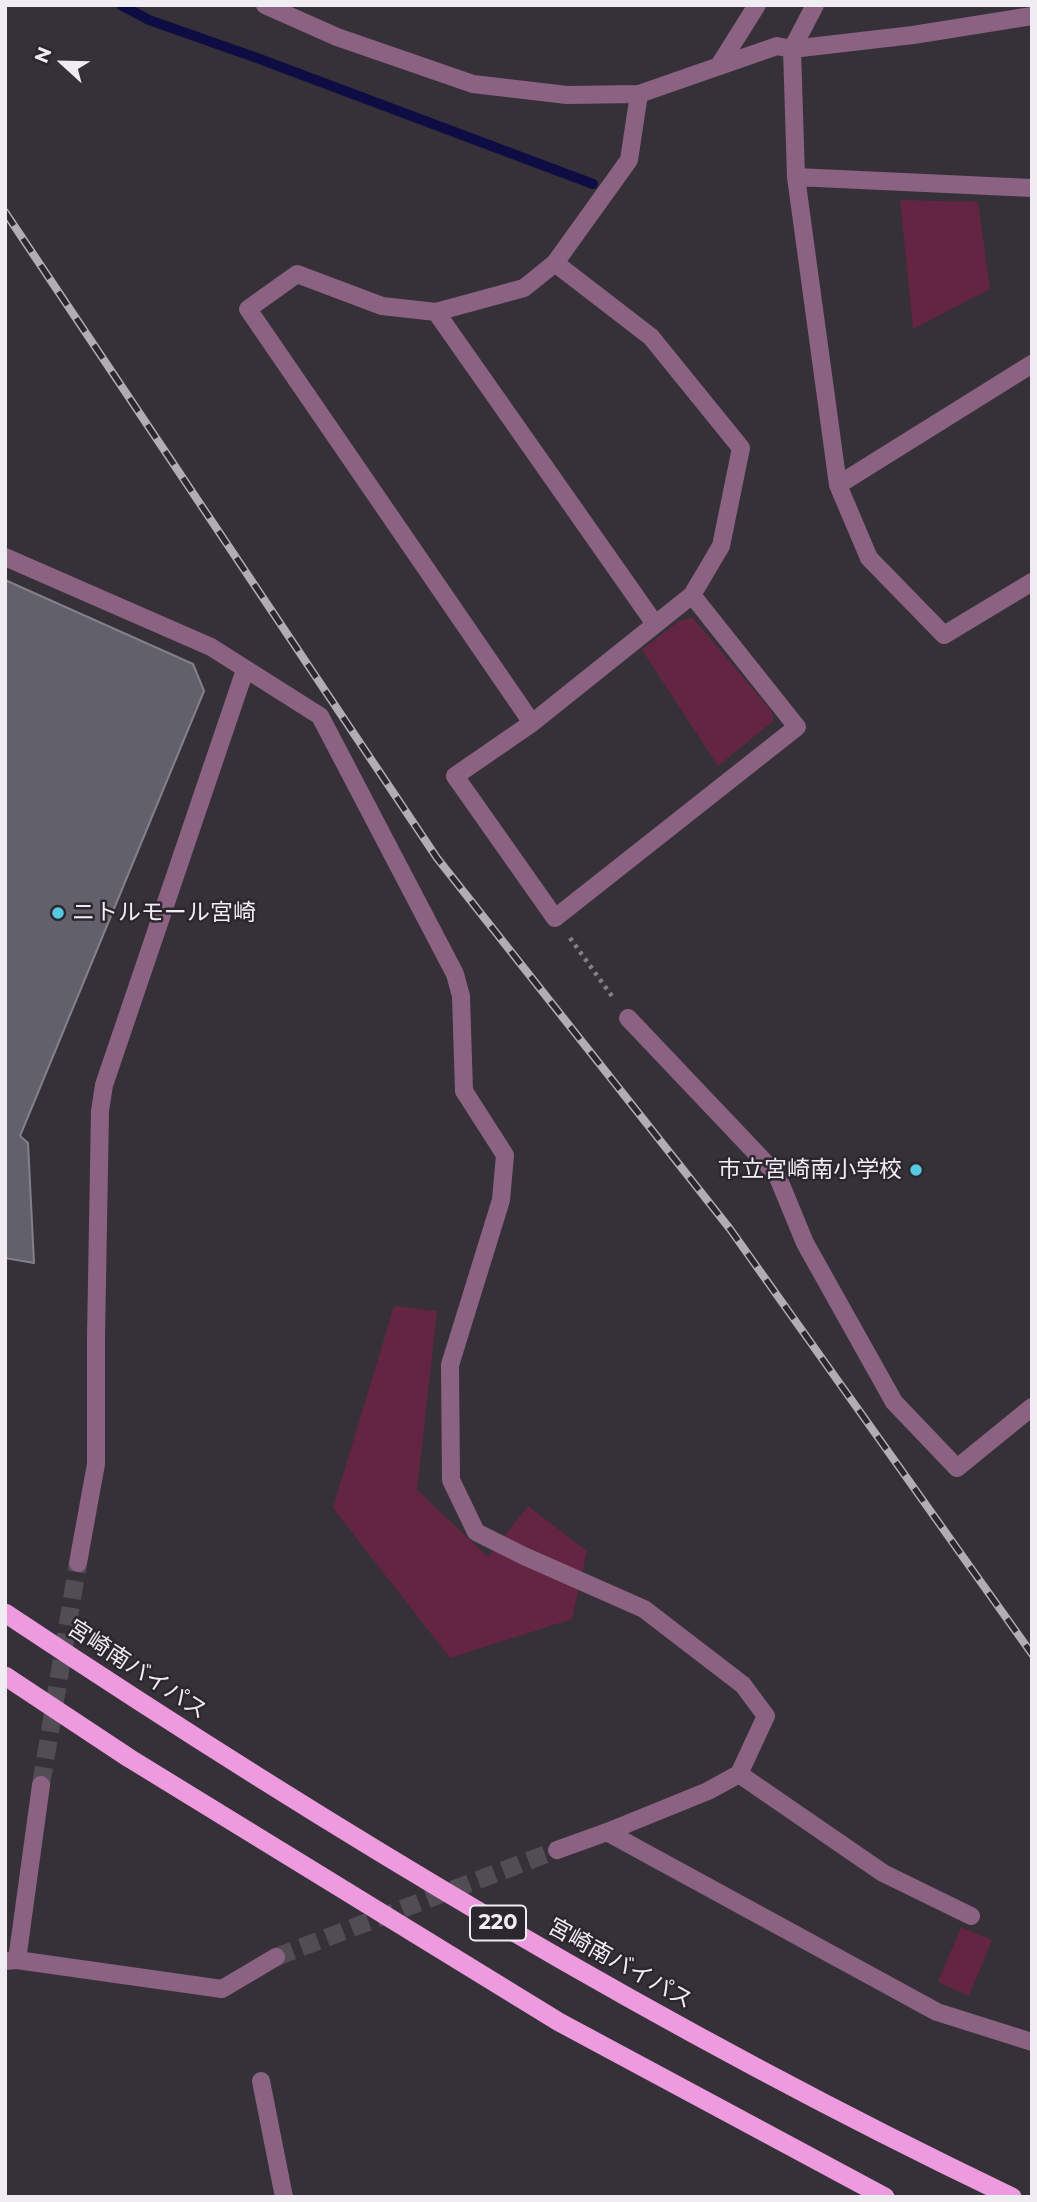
<!DOCTYPE html>
<html>
<head>
<meta charset="utf-8">
<style>
  body { margin:0 }
  #map { position:relative; width:1037px; height:2202px; overflow:hidden; background:#363138; font-family:Montserrat,sans-serif }
  canvas { display:block }
  .frame { position:absolute; inset:0; border:7px solid #f0edf2; pointer-events:none }
  .north { position:absolute; left:28px; top:28px; width:70px; height:70px; -webkit-text-stroke:5px #2c272e; paint-order:stroke; rotate:292deg; font-size:19px; font-weight:700; line-height:28px; text-align:center; color:#f0edf2 }
  .north::after { content:''; display:block; margin:auto; width:24px; height:32px; background:#f0edf2; clip-path:polygon(50% 0,100% 100%,50% 72%,0 100%) }
</style>
</head>
<body>
<div id="map">
<canvas width="1037" height="2202"></canvas>
<div class="frame"></div>
<div class="north">N</div>
</div>
<script>
const g = document.querySelector('canvas').getContext('2d');
g.lineJoin = 'round';
function paint(path, color) {
  g.fillStyle = color;
  g.fill(path, 'evenodd');
}
function stroke(path, color, width, dash) {
  g.strokeStyle = color;
  g.lineWidth = width;
  g.lineCap = dash ? 'butt' : 'round';
  g.setLineDash(dash || []);
  g.stroke(path);
}
function label(font, color, halo, rows, align = 'center') {
  g.font = font + ' Montserrat,"Noto Sans JP",sans-serif';
  g.lineWidth = 5;
  g.setLineDash([]);
  g.textBaseline = 'middle';
  g.strokeStyle = halo;
  g.fillStyle = color;
  for (const [text, x, y, turn = 0] of rows) {
    g.save();
    g.translate(x, y);
    g.rotate((+turn || 0) * Math.PI / 180);
    g.textAlign = isNaN(turn) ? turn : align;
    if (halo) g.strokeText(text, 0, 0);
    g.fillText(text, 0, 0);
    g.restore();
  }
}
paint(new Path2D(`
  M900 200 978 202 990 289 913 329Z
  M693 618 772 712 773 721 718 766 642 650 679 621Z
  M394 1306 437 1311 417 1490 488 1557 528 1506 587 1551 572 1619 450 1658 333 1508Z
  M961 1927 992 1940 969 1996 938 1982Z`), '#642542');
stroke(new Path2D(`
  M121 5 149 20 257 58 593 184`), '#0d0c43', 10);
const building = new Path2D(`
  M5 580 193 664 204 691 20 1136 28 1143 34 1263 5 1258Z`);
paint(building, '#62606a');
stroke(building, '#82818a', 2);
stroke(new Path2D(`
  M41 1785 78 1563
  M276 1957 557 1850`), '#524d54', 18, [18, 9]);
stroke(new Path2D(`
  M570 938 614 999`), '#858087', 4.5, [3.5, 5]);
stroke(new Path2D(`
  M815 5 792 49 796 177 838 485 869 558 944 635 1032 582
  M720 64 757 5
  M796 177 1032 188
  M555 263 651 337 741 448 721 546 692 595 532 723 455 776 555 918 797 727 692 595
  M436 312 655 624
  M838 485 1032 364
  M5 557 211 647 320 716 455 974 461 996 464 1091 505 1155 501 1200 450 1365 451 1480 476 1532 524 1556 644 1609 743 1685 766 1716 739 1774 708 1791 607 1832 557 1850
  M532 723 248 309 297 274 382 306 436 312 524 288 555 263 629 160 639 94
  M628 1018 777 1175 805 1243 894 1402 957 1468 1032 1407
  M78 1563 96 1464V1337L100 1111 104 1085 245 670
  M739 1774 883 1873 971 1916
  M607 1832 937 2012 1032 2042
  M17 1960 41 1785
  M5 1961 17 1960 222 1989 276 1957
  M261 2081 284 2197`), '#8c6283', 18);
stroke(new Path2D(`
  M265 5 337 37 473 84 567 95 639 94 777 46 792 49 913 35 1032 16`), '#8c6283', 18);
stroke(new Path2D(`
  M5 1613C328 1828 662 2030 1012 2197
  M5 1676 129 1758 559 2022 885 2197`), '#ee9ade', 19);
const rail = new Path2D(`
  M5 212 437 858 730 1229 1032 1654`);
stroke(rail, '#b1adb3', 8);
stroke(rail, '#2c272e', 5, [16]);
for (const [x, y, r, color] of [
  [58,913,7,"#56c9e1"],
  [916,1170,7,"#56c9e1"]
]) {
  const dot = new Path2D();
  dot.arc(x, y, r, 0, 2 * Math.PI);
  g.fillStyle = color;
  g.fill(dot);
  stroke(dot, '#2c272e', 2.5);
}
for (const [x, y, w] of [
  [498,1923,56]
]) {
  const box = new Path2D();
  box.roundRect(x - w / 2, y - 17.5, w, 35, 5);
  g.fillStyle = '#2c272e';
  g.fill(box);
  stroke(box, '#f0edf2', 2);
}
label('bold 21px', '#f0edf2', null, [
  ["220",498,1923]
]);
label('23px', '#f0edf2', '#2c272e', [
  ["ニトルモール宮崎",72,913],
  ["市立宮崎南小学校",902,1170,"right"]
], 'left');
label('23px', '#f0edf2', '#2c272e', [
  ["宮崎南バイパス",137,1670,33],
  ["宮崎南バイパス",620,1964,29]
]);
</script>
</body>
</html>
